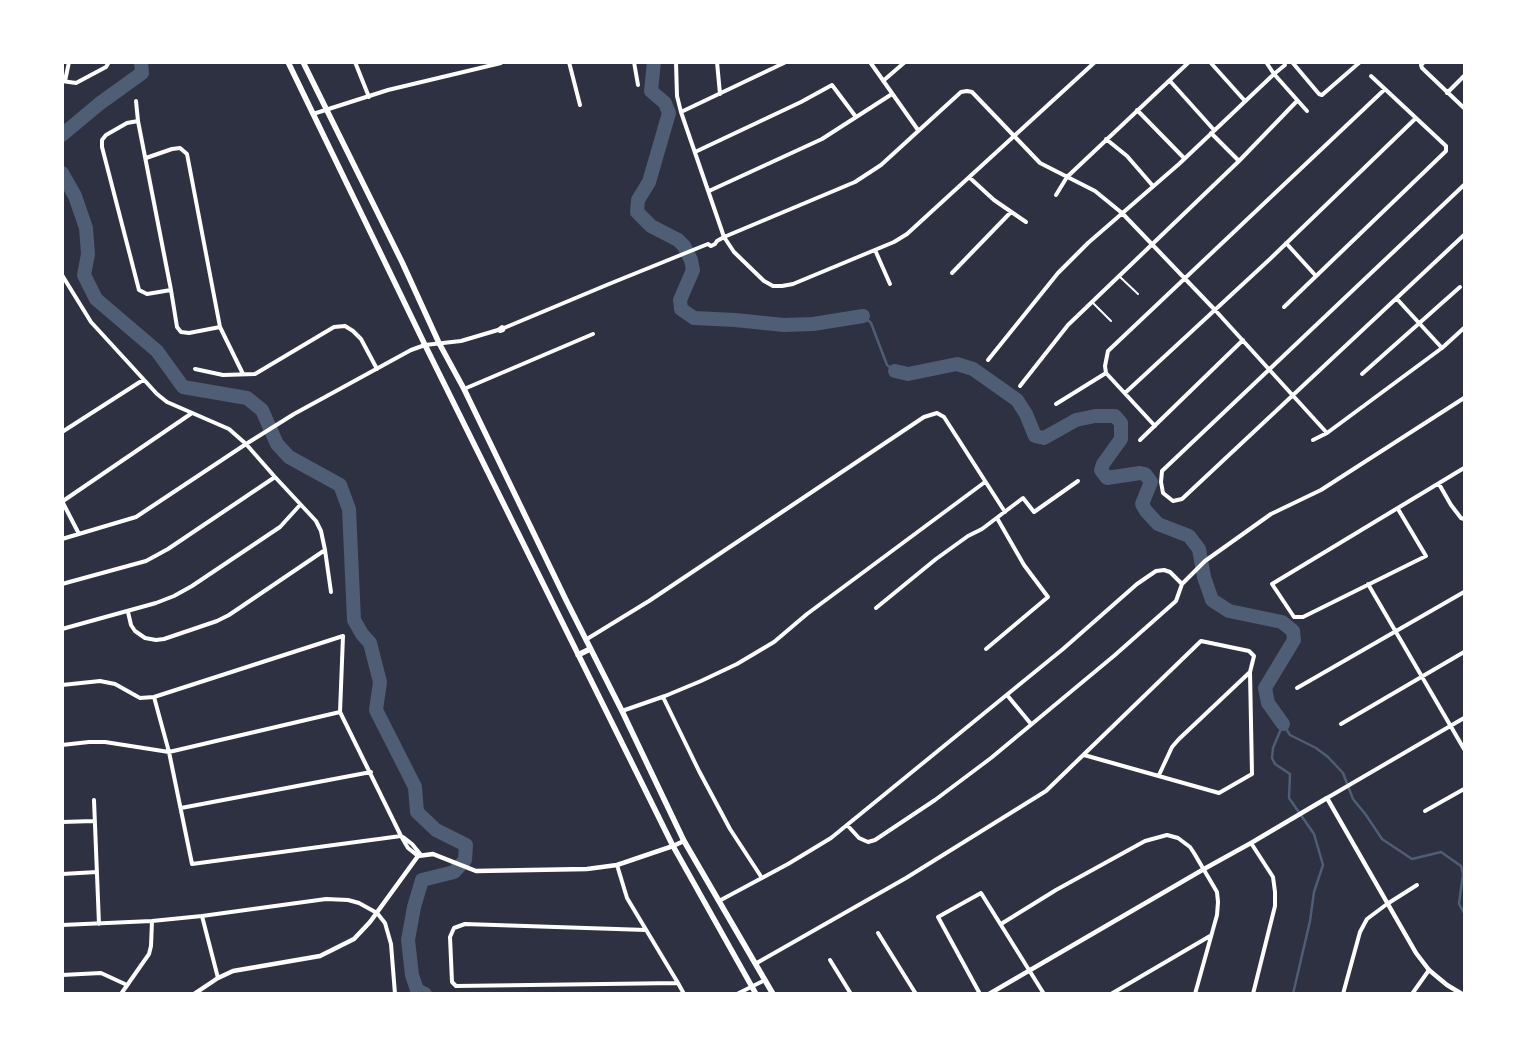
<!DOCTYPE html>
<html>
<head>
<meta charset="utf-8">
<style>
  body { margin:0 }
  #map { position:relative; width:1527px; height:1056px; overflow:hidden; background:#2d3142; font-family:Raleway,sans-serif }
  canvas { display:block }
  .frame { position:absolute; inset:0; border:64px solid #fff; pointer-events:none }
</style>
</head>
<body>
<div id="map">
<canvas width="1527" height="1056"></canvas>
<div class="frame"></div>
</div>
<script>
const c = document.querySelector('canvas').getContext('2d');
c.lineJoin = 'round';
function shape(rows) {
  const path = new Path2D();
  for (const r of rows) {
    path.moveTo(r[0], r[1]);
    for (let i = 2; i < r.length; i += 2) path.lineTo(r[i], r[i + 1]);
  }
  return path;
}
function strokePath(path, color, width, dash) {
  c.strokeStyle = color;
  c.lineWidth = width;
  c.lineCap = dash ? 'butt' : 'round';
  c.setLineDash(dash || []);
  c.stroke(path);
}
const stream = shape([
  [863,316,871,323,887,365,895,371],
  [1283,724,1290,735,1316,748,1328,757,1343,773,1353,799,1366,815,1382,839,1412,859,1441,852,1461,866,1463,874,1459,904,1464,913],
  [1283,724,1273,748,1272,758,1275,764,1290,774,1289,798,1314,834,1323,865,1314,892,1310,921,1293,994]
]);
const river = shape([
  [654,62,651,91,665,103,669,113,649,182,638,200,637,212,651,226,678,240,684,246,691,260,693,270,680,300,681,309,694,318,735,320,784,325,813,324,863,316],
  [62,135,99,104,142,73,141,62],
  [62,173,75,196,86,228,88,254,84,275,96,299,157,351,183,387,247,398,262,410,277,444,289,457,340,485,349,509,354,620,362,634,370,643,380,682,376,710,415,787,417,812,436,830,466,845,465,860,454,872,422,880,414,907,408,940,412,975,417,990,425,994],
  [895,371,908,374,957,364,973,369,1017,400,1026,414,1035,436,1044,438,1076,420,1095,416,1115,416,1121,423,1121,439,1103,464,1101,470,1107,478,1140,473,1145,474,1151,482,1142,504,1146,511,1158,524,1189,536,1199,549,1204,577,1212,600,1229,611,1282,622,1293,631,1294,640,1265,688,1268,703,1283,724]
]);
const service = shape([
  [1119,276,1138,294],
  [1092,302,1111,321]
]);
const minor = shape([
  [355,62,369,97],
  [569,62,580,105],
  [634,62,638,85],
  [676,62,677,96,681,112,724,237,734,252,764,281,773,286,782,286,793,284,894,242,907,234,1095,62],
  [717,62,720,94],
  [870,62,918,130],
  [1210,62,1245,101],
  [1266,62,1274,74,1307,111],
  [1292,62,1319,94,1322,95,1360,62],
  [1424,62,1421,65,1422,68,1464,108],
  [62,81,76,83,106,67,109,62],
  [65,81,69,62],
  [883,81,905,62],
  [1170,81,1214,130],
  [1447,93,1464,76],
  [136,101,138,121,171,290,177,327,181,332,189,333,220,327],
  [1137,110,1184,158],
  [681,112,786,62],
  [313,114,388,90,501,63],
  [138,121,127,123,106,135,102,140,102,147,139,290,147,294,171,290],
  [1211,133,1239,161],
  [1106,139,1127,156,1153,186],
  [695,152,801,102,832,85,856,117],
  [146,158,172,149,180,148,187,154,220,327,243,374],
  [970,178,994,200,1026,222],
  [1464,185,1162,471,1161,482,1163,493,1173,501,1182,499,1464,235],
  [709,191,822,139,892,94],
  [1056,195,1067,177,1189,62],
  [1286,243,1316,276],
  [875,250,890,284],
  [952,273,1011,212],
  [62,275,91,322,157,394,167,402,229,429,246,444,275,477,316,521,321,531,325,550,331,592],
  [1397,299,1442,348],
  [1284,307,1446,151,1446,146,1371,76],
  [498,330,500,331,503,330,504,328,609,284,698,248,708,244,711,246,715,244,717,241,724,237,855,182,881,165,961,92,967,91,972,92,1040,163,1095,191,1122,213,1215,310,1327,433],
  [988,360,1058,273,1088,243,1179,164,1274,74,1285,65],
  [195,369,223,375,255,374,334,327,345,326,353,331,361,339,377,369],
  [1106,373,1105,366,1108,351,1384,90],
  [1106,373,1155,426],
  [1362,374,1460,287],
  [1020,386,1068,325,1239,161,1297,101],
  [464,389,593,334],
  [1125,393,1270,259,1416,118],
  [1056,404,1106,373],
  [62,432,143,380],
  [1140,440,1243,340],
  [1313,440,1327,433,1442,348,1464,328],
  [1439,484,1451,505,1461,518,1464,519],
  [62,501,79,534],
  [63,501,192,413],
  [1398,509,1426,556,1303,617,1294,617,1272,584,1464,468],
  [62,539,136,517,246,444,294,414,411,350,425,345,461,341,498,330,502,327,504,328],
  [62,584,146,561,168,549,275,477],
  [1182,584,1205,561,1271,514,1321,490,1464,398],
  [1368,584,1464,749],
  [876,608,936,559,968,536,982,529,1023,498,1034,512,1078,481],
  [128,612,131,625,135,631,145,638,156,640,164,639,217,621,229,615,325,550],
  [62,629,156,603,174,596,192,586,280,527,300,505],
  [587,639,649,601,924,417,937,413,944,417,1005,512],
  [986,649,1048,597,1024,565,997,518],
  [62,685,100,681,115,684,140,698,154,697,343,636,340,712,401,836,408,848,418,856],
  [1297,688,1464,592],
  [1007,695,1031,724],
  [154,697,169,752,192,864,401,836],
  [663,697,699,771,730,829,762,878],
  [622,711,665,696,701,681,737,664,774,642,807,614,985,482],
  [1341,724,1464,652],
  [62,745,89,742,105,742,169,752,340,712],
  [1084,755,1219,793,1252,774,1250,672],
  [1327,798,1464,718],
  [94,800,99,924],
  [181,808,371,772],
  [1425,811,1464,789],
  [62,822,94,821],
  [403,837,412,844,421,855],
  [1251,843,1273,877,1275,892,1275,906,1253,994],
  [617,865,627,898,678,983],
  [62,874,97,872],
  [719,901,788,864,831,838,1063,649,1137,584,1156,571,1164,570,1170,572,1182,584,1176,601,1115,655,991,758,935,800,875,840,868,842,859,838,848,826],
  [202,916,218,978],
  [1001,924,1056,890,1145,841,1167,835,1178,838,1190,847,1194,853,1217,892,1218,902,1217,915,1195,994],
  [62,925,152,921,202,916,326,899,348,900,359,903,377,913,385,923,391,944,395,994],
  [646,930,465,924,454,928,450,937,452,982,456,986,678,983,684,994],
  [878,933,916,994],
  [830,960,851,994],
  [755,964,906,878,1046,791,1201,641,1249,651,1254,656,1250,672,1179,739,1172,747,1159,775],
  [62,975,101,973,127,985],
  [121,994,149,954,151,946,152,921],
  [737,994,765,980],
  [980,994,938,917,981,893,1044,994],
  [1111,994,1210,936],
  [1343,994,1360,932,1367,919,1387,904,1417,885],
  [1412,994,1429,970]
]);
const tertiary = shape([
  [194,994,218,978,233,971,320,956,354,939,370,922,418,856,433,854,476,871,587,869,617,865,673,846,684,841],
  [989,994,1204,869,1251,843,1327,798,1416,953,1429,970,1447,985,1462,994]
]);
const primary = shape([
  [288,62,425,345,673,846,756,994],
  [303,62,402,262,439,343,464,389,566,600,622,711,684,841,773,994],
  [578,655,590,649]
]);
strokePath(stream, '#4f5d75', 2.5);
strokePath(river, '#4f5d75', 14);
strokePath(service, '#fff', 2);
strokePath(minor, '#fff', 4);
strokePath(tertiary, '#fff', 4.5);
strokePath(primary, '#fff', 5.5);
</script>
</body>
</html>
